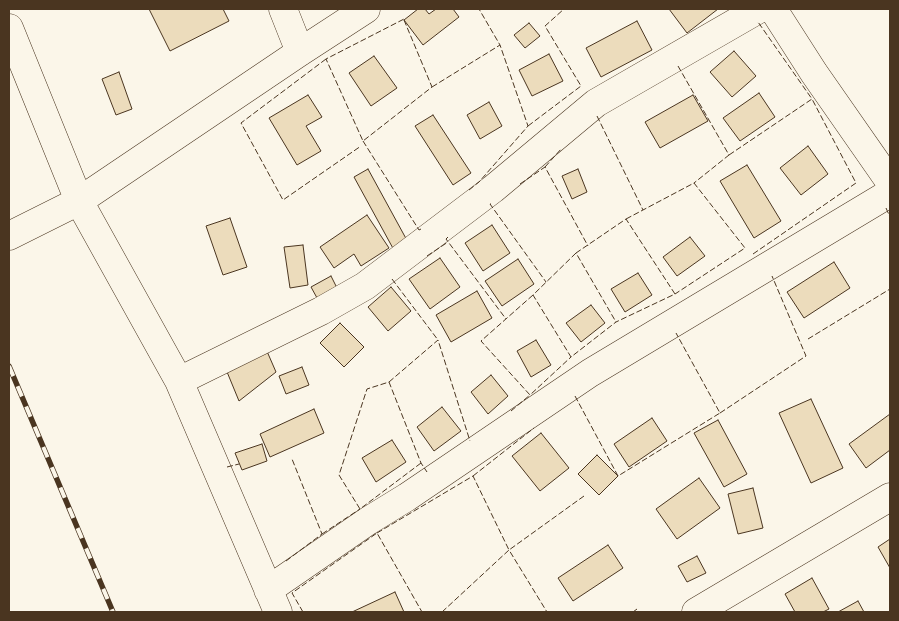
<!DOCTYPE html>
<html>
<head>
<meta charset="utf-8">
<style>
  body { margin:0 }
  #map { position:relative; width:899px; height:621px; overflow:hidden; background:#fbf6e9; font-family:"Space Grotesk",sans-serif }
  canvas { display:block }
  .frame { position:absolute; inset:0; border:10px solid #4a3520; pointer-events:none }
</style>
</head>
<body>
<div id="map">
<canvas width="899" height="621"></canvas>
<div class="frame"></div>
</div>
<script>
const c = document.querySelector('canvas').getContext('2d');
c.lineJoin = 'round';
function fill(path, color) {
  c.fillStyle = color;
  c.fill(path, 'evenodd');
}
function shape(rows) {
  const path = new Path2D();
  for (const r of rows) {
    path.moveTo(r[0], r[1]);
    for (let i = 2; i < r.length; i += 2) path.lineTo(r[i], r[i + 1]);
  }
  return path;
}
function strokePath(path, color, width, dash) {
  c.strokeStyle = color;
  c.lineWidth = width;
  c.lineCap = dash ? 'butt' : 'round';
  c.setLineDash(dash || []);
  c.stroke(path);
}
const building = shape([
  [149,9,223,9,229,21,170,51,149,9],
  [418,9,425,9,429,14,436,9,453,9,459,17,423,45,404,20,418,9],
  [669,9,718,9,687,33,669,9],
  [637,21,652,50,601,77,586,48,637,21],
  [529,23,540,36,525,48,514,35,529,23],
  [734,51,756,76,732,97,710,72,734,51],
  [549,54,563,81,532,96,519,70,549,54],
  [374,56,397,88,371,106,349,73,374,56],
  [119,72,132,109,116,115,102,79,119,72],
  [759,93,775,117,740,141,723,118,759,93],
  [308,95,322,117,306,126,321,151,297,165,269,118,308,95],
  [693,95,708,121,660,148,645,122,693,95],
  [489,102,502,126,480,139,467,115,489,102],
  [433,115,471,173,453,185,415,126,433,115],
  [808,146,828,174,801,195,780,168,808,146],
  [747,165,781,221,754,238,720,181,747,165],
  [368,169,409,244,395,252,354,177,368,169],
  [578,169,587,192,572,199,562,176,578,169],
  [367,215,389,248,361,266,354,254,334,268,320,247,367,215],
  [230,218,247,267,223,275,206,226,230,218],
  [492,225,510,253,483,271,465,243,492,225],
  [690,237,705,256,677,276,663,257,690,237],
  [303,245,308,285,290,288,284,247,303,245],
  [440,258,460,287,430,309,409,279,440,258],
  [518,259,534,284,502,306,485,281,518,259],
  [834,262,850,288,804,318,787,292,834,262],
  [638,273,652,295,625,312,611,289,638,273],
  [331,276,341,296,322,307,311,287,331,276],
  [391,287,411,311,388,331,368,307,391,287],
  [477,291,492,318,451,342,436,315,477,291],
  [591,305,605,323,581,342,566,323,591,305],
  [340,323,364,347,344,367,320,343,340,323],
  [536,340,551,365,531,377,517,351,536,340],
  [266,349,276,372,239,401,225,367,266,349],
  [302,367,309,385,286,394,279,376,302,367],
  [491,375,508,396,488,414,471,392,491,375],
  [811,399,843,468,811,483,779,413,811,399],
  [442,407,461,431,434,451,417,427,442,407],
  [314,409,324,433,270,457,260,434,314,409],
  [890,414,890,450,866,468,849,444,890,414],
  [652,418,667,441,629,467,614,444,652,418],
  [718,420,747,474,724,487,694,433,718,420],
  [541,433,569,468,540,491,512,456,541,433],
  [392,440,406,462,376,482,362,458,392,440],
  [262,444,267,461,242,470,235,453,262,444],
  [597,455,618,476,599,495,578,474,597,455],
  [699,478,720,508,677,539,656,509,699,478],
  [753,488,763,528,738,534,728,494,753,488],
  [890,539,890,568,878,547,890,539],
  [608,545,623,568,573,601,558,578,608,545],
  [697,556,706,573,687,582,678,566,697,556],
  [812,578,829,609,823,612,795,612,785,594,812,578],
  [395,592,404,612,352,612,395,592],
  [858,601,864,612,838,612,858,601]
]);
const minor = shape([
  [283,9,300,52],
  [773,9,814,73,890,182],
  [9,28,79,201,179,381,278,612],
  [9,236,79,201,300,52,366,9],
  [179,381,321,311,365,286,493,189,596,103,759,9],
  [268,590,368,521,407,497,590,373,890,193],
  [696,612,890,497]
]);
const rail = shape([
  [9,366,113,612]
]);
const fence = shape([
  [404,20,432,87,363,141,326,59,406,18],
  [326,59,241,123,283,200,361,146],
  [678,66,729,155,694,183],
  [432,87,500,45,479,9],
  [597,116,643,210],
  [528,126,581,86,545,26,564,9],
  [363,141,419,230,421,229],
  [729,155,812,99,758,22,757,23],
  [545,167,562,148],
  [520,184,545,167,588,246],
  [469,190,479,182,528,126,500,45],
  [491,204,490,204,546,282],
  [886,208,890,217],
  [626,219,694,183,745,248,675,294],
  [448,237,446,239,506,319],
  [576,253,533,295,571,357,616,322,675,294,626,219,576,253,616,322],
  [753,254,856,183,812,99],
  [427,256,448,242],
  [392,279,438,340],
  [533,295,481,341,530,395,571,357],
  [808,339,890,289],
  [389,382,438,340,470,441],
  [575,396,618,476,720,413,676,333],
  [511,411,530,395],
  [720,413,806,356,772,276],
  [421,463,360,509,339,475,367,389,389,382,421,463,427,472],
  [227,467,239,464],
  [473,476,534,428],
  [377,533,473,476,509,550,584,496],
  [322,534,360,509],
  [286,561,322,534,292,459],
  [303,612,292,593,377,533,422,612],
  [442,612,509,550,547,612],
  [633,612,637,609]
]);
fill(building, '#ecdcbc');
strokePath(building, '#4a3520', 1);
strokePath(minor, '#4a3520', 29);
strokePath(minor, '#fbf6e9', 28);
strokePath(rail, '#4a3520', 5.5);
strokePath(rail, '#fbf6e9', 4, [11]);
strokePath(fence, '#4a3520', 1, [6, 2.5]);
</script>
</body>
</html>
